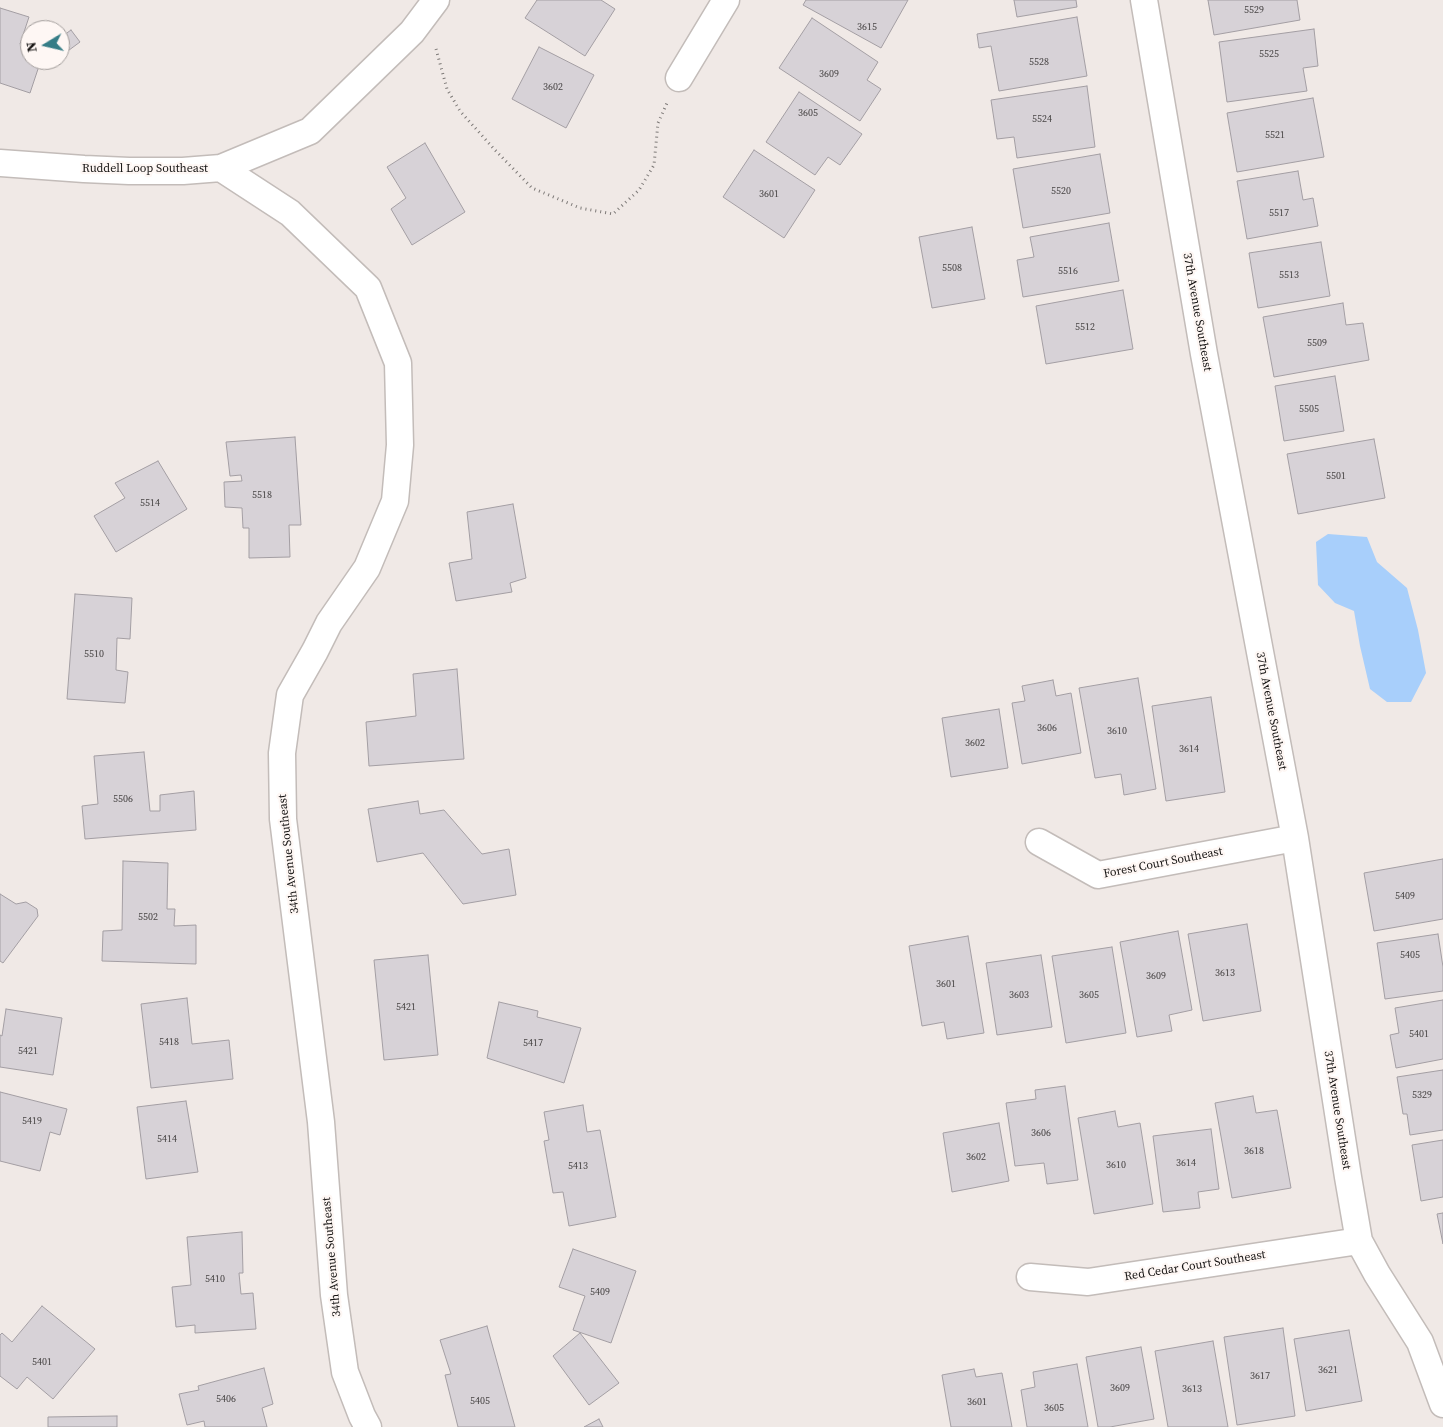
<!DOCTYPE html>
<html>
<head>
<meta charset="utf-8">
<style>
  body { margin:0 }
  #map { position:relative; width:1443px; height:1427px; overflow:hidden; background:#f0e9e6; font-family:"Source Serif 4",serif }
  canvas { display:block }
  .north { position:absolute; left:20px; top:20px; width:50px; height:50px; box-sizing:border-box; background:#fef7f4; border:1px solid #a19c9a; border-radius:50%; rotate:261deg; font-size:14px; font-weight:700; line-height:20px; text-align:center; color:#151312 }
  .north::after { content:''; display:block; margin:auto; width:18px; height:22px; background:#357d86; clip-path:polygon(50% 0,100% 100%,50% 72%,0 100%) }
</style>
</head>
<body>
<div id="map">
<canvas width="1443" height="1427"></canvas>
<div class="north">N</div>
</div>
<script>
const c = document.querySelector('canvas').getContext('2d');
c.lineJoin = 'round';
function fill(path, color) {
  c.fillStyle = color;
  c.fill(path, 'evenodd');
}
function shape(rows) {
  const path = new Path2D();
  for (const r of rows) {
    path.moveTo(r[0], r[1]);
    for (let i = 2; i < r.length; i += 2) path.lineTo(r[i], r[i + 1]);
  }
  return path;
}
function strokePath(path, color, width, dash) {
  c.strokeStyle = color;
  c.lineWidth = width;
  c.lineCap = dash ? 'butt' : 'round';
  c.setLineDash(dash || []);
  c.stroke(path);
}
function label(font, color, halo, rows, align = 'center') {
  c.font = font + ' "Source Serif 4",serif';
  c.lineWidth = 4.5;
  c.setLineDash([]);
  c.textBaseline = 'middle';
  c.strokeStyle = halo;
  c.fillStyle = color;
  for (const [text, x, y, turn = 0] of rows) {
    c.save();
    c.translate(x, y);
    c.rotate((+turn || 0) * Math.PI / 180);
    c.textAlign = isNaN(turn) ? turn : align;
    if (halo) c.strokeText(text, 0, 0);
    c.fillText(text, 0, 0);
    c.restore();
  }
}
const water = shape([
  [1328,534,1367,537,1377,562,1407,588,1418,630,1426,673,1411,702,1387,702,1370,689,1360,646,1354,611,1335,603,1318,585,1316,542]
]);
const building = shape([
  [537,0,601,0,615,9,585,56,525,18,537,0],
  [806,0,908,0,881,48,803,5,806,0],
  [1014,0,1076,0,1077,7,1017,17,1014,0],
  [1208,0,1297,0,1300,20,1214,35,1208,0],
  [0,8,29,17,20,44,30,48,30,60,41,60,30,93,0,83,0,8],
  [1077,17,1087,76,999,91,991,46,979,48,977,34,1077,17],
  [812,18,878,62,867,80,881,89,860,121,779,68,812,18],
  [1314,29,1318,66,1303,68,1307,91,1227,102,1219,42,1314,29],
  [71,30,80,42,61,56,60,38,71,30],
  [539,47,594,75,566,128,512,99,539,47],
  [1087,86,1095,147,1017,158,1014,137,997,139,991,100,1087,86],
  [799,92,862,134,840,165,828,157,815,175,766,142,799,92],
  [1313,98,1324,157,1237,172,1227,113,1313,98],
  [425,143,465,212,412,245,391,209,406,198,387,167,425,143],
  [754,150,815,190,784,238,723,197,754,150],
  [1100,154,1110,213,1023,228,1013,169,1100,154],
  [1298,171,1303,200,1313,198,1318,226,1247,239,1237,181,1298,171],
  [1109,223,1119,281,1023,297,1017,260,1034,257,1030,237,1109,223],
  [972,227,985,299,932,308,919,237,972,227],
  [1321,242,1330,296,1258,308,1249,253,1321,242],
  [1123,290,1133,349,1046,364,1036,306,1123,290],
  [1343,303,1346,325,1363,323,1369,360,1274,377,1263,317,1343,303],
  [1335,376,1344,431,1284,441,1275,386,1335,376],
  [295,437,301,525,289,525,290,557,249,558,249,528,243,528,242,508,225,507,224,482,242,481,241,475,230,476,226,442,295,437],
  [1374,439,1385,498,1298,514,1287,454,1374,439],
  [158,461,187,509,116,552,94,516,125,498,115,483,158,461],
  [513,504,526,578,510,583,512,592,456,601,449,563,472,559,467,512,513,504],
  [75,594,132,598,130,639,117,638,116,670,128,672,125,703,67,699,75,594],
  [457,669,464,759,369,766,366,722,416,716,413,674,457,669],
  [1138,678,1156,789,1124,795,1121,774,1095,778,1079,688,1138,678],
  [1053,680,1056,696,1071,693,1081,753,1022,764,1012,703,1025,701,1022,686,1053,680],
  [1211,697,1225,792,1166,801,1152,706,1211,697],
  [999,709,1008,768,951,777,942,718,999,709],
  [144,752,150,811,160,811,160,795,194,791,196,830,85,839,82,806,98,804,94,756,144,752],
  [418,801,420,814,444,810,482,854,509,849,516,895,463,904,423,853,377,862,368,809,418,801],
  [1443,859,1443,919,1374,931,1364,873,1443,859],
  [123,861,168,863,167,909,175,909,174,926,196,925,196,964,102,961,103,931,122,930,123,861],
  [0,894,16,904,26,902,37,909,38,916,3,963,0,961,0,894],
  [1247,924,1261,1011,1203,1021,1188,934,1247,924],
  [1178,931,1192,1010,1169,1015,1172,1031,1137,1037,1120,942,1178,931],
  [1438,934,1443,967,1443,991,1385,999,1377,943,1438,934],
  [968,936,984,1033,947,1039,944,1022,922,1026,909,946,968,936],
  [1112,947,1126,1033,1066,1043,1052,956,1112,947],
  [428,955,438,1055,384,1060,374,960,428,955],
  [1041,955,1052,1027,997,1035,986,963,1041,955],
  [187,998,192,1044,229,1040,233,1079,151,1088,141,1004,187,998],
  [1443,1000,1443,1059,1396,1068,1390,1035,1399,1033,1395,1008,1443,1000],
  [499,1002,538,1011,537,1017,581,1028,564,1083,487,1058,499,1002],
  [6,1009,62,1018,53,1075,0,1067,0,1035,2,1036,6,1009],
  [1443,1070,1443,1130,1410,1135,1407,1114,1403,1114,1397,1077,1443,1070],
  [1065,1086,1078,1180,1047,1184,1044,1163,1015,1166,1006,1103,1036,1099,1035,1090,1065,1086],
  [0,1092,67,1109,60,1135,50,1132,40,1171,0,1161,0,1092],
  [1253,1096,1256,1113,1277,1110,1291,1188,1232,1198,1215,1103,1253,1096],
  [186,1101,198,1172,146,1179,137,1107,186,1101],
  [583,1105,587,1132,600,1130,616,1217,569,1226,563,1192,553,1193,544,1141,549,1140,544,1112,583,1105],
  [1115,1111,1118,1127,1140,1123,1153,1204,1094,1214,1078,1118,1115,1111],
  [999,1123,1009,1181,952,1192,943,1133,999,1123],
  [1211,1129,1219,1189,1198,1192,1200,1208,1163,1212,1153,1136,1211,1129],
  [1443,1140,1443,1197,1421,1201,1412,1145,1443,1140],
  [1443,1213,1443,1244,1437,1214,1443,1213],
  [242,1232,243,1273,239,1273,241,1294,253,1293,256,1329,195,1333,195,1325,176,1327,172,1287,191,1285,187,1237,242,1232],
  [573,1249,636,1271,611,1343,573,1330,585,1296,559,1287,573,1249],
  [42,1306,95,1349,53,1399,27,1377,17,1389,0,1376,0,1335,2,1333,12,1342,42,1306],
  [487,1326,515,1427,458,1427,445,1375,451,1374,440,1340,487,1326],
  [1283,1328,1295,1416,1237,1425,1224,1337,1283,1328],
  [1349,1330,1362,1401,1306,1411,1294,1339,1349,1330],
  [580,1333,619,1383,589,1405,553,1356,580,1333],
  [1213,1341,1228,1427,1168,1427,1155,1351,1213,1341],
  [1141,1347,1154,1419,1110,1427,1098,1427,1086,1357,1141,1347],
  [1077,1364,1088,1427,1027,1427,1021,1390,1035,1387,1033,1372,1077,1364],
  [264,1368,273,1404,262,1408,267,1427,205,1427,204,1421,187,1425,179,1394,199,1390,198,1386,264,1368],
  [974,1369,976,1377,1002,1373,1012,1427,951,1427,942,1375,974,1369],
  [117,1416,117,1427,48,1427,48,1417,117,1416],
  [599,1419,603,1427,584,1427,599,1419]
]);
const path = shape([
  [436,49,447,89,460,111,494,149,532,188,580,208,613,214,639,190,654,165,658,123,667,103]
]);
const minor = shape([
  [1144,0,1204,354,1295,838,1348,1177,1359,1241,1377,1274,1420,1342,1443,1404],
  [679,78,726,0],
  [0,163,84,169,129,171,183,171,221,168,310,131,412,32,436,0],
  [221,168,290,213,368,288,398,363,400,445,395,501,367,568,329,623,315,651,290,695,282,753,283,819,321,1122,334,1295,345,1372,362,1416,368,1427],
  [1039,842,1098,875,1295,838],
  [1030,1277,1088,1282,1359,1241]
]);
const numberNames = [
  ["5529",1254,10],
  ["3615",867,27],
  ["5525",1269,54],
  ["5528",1039,62],
  ["3609",829,74],
  ["3602",553,87],
  ["3605",808,113],
  ["5524",1042,119],
  ["5521",1275,135],
  ["5520",1061,191],
  ["3601",769,194],
  ["5517",1279,213],
  ["5508",952,268],
  ["5516",1068,271],
  ["5513",1289,275],
  ["5512",1085,327],
  ["5509",1317,343],
  ["5505",1309,409],
  ["5501",1336,476],
  ["5518",262,495],
  ["5514",150,503],
  ["5510",94,654],
  ["3606",1047,728],
  ["3610",1117,731],
  ["3602",975,743],
  ["3614",1189,749],
  ["5506",123,799],
  ["5409",1405,896],
  ["5502",148,917],
  ["5405",1410,955],
  ["3613",1225,973],
  ["3609",1156,976],
  ["3601",946,984],
  ["3603",1019,995],
  ["3605",1089,995],
  ["5421",406,1007],
  ["5401",1419,1034],
  ["5418",169,1042],
  ["5417",533,1043],
  ["5421",28,1051],
  ["5329",1422,1095],
  ["5419",32,1121],
  ["3606",1041,1133],
  ["5414",167,1139],
  ["3618",1254,1151],
  ["3602",976,1157],
  ["3614",1186,1163],
  ["3610",1116,1165],
  ["5413",578,1166],
  ["5410",215,1279],
  ["5409",600,1292],
  ["5401",42,1362],
  ["3621",1328,1370],
  ["3617",1260,1376],
  ["3609",1120,1388],
  ["3613",1192,1389],
  ["5406",226,1399],
  ["5405",480,1401],
  ["3601",977,1402],
  ["3605",1054,1408]
];
const streetNames = [
  ["Ruddell Loop Southeast",145,169],
  ["37th Avenue Southeast",1197,312,80],
  ["37th Avenue Southeast",1271,711,79],
  ["34th Avenue Southeast",289,854,-96],
  ["Forest Court Southeast",1163,863,-11],
  ["37th Avenue Southeast",1337,1110,81],
  ["34th Avenue Southeast",332,1257,-95],
  ["Red Cedar Court Southeast",1195,1266,-9]
];
fill(water, '#a8cffb');
fill(building, '#d7d2d7');
strokePath(building, '#a39ea3', 1);
strokePath(minor, '#c3bcb9', 29);
strokePath(path, '#7d7977', 3, [1, 4]);
strokePath(minor, '#fff', 26);
label('10px', '#464343', null, numberNames);
label('12px', '#151312', '#fef7f4', streetNames);
</script>
</body>
</html>
